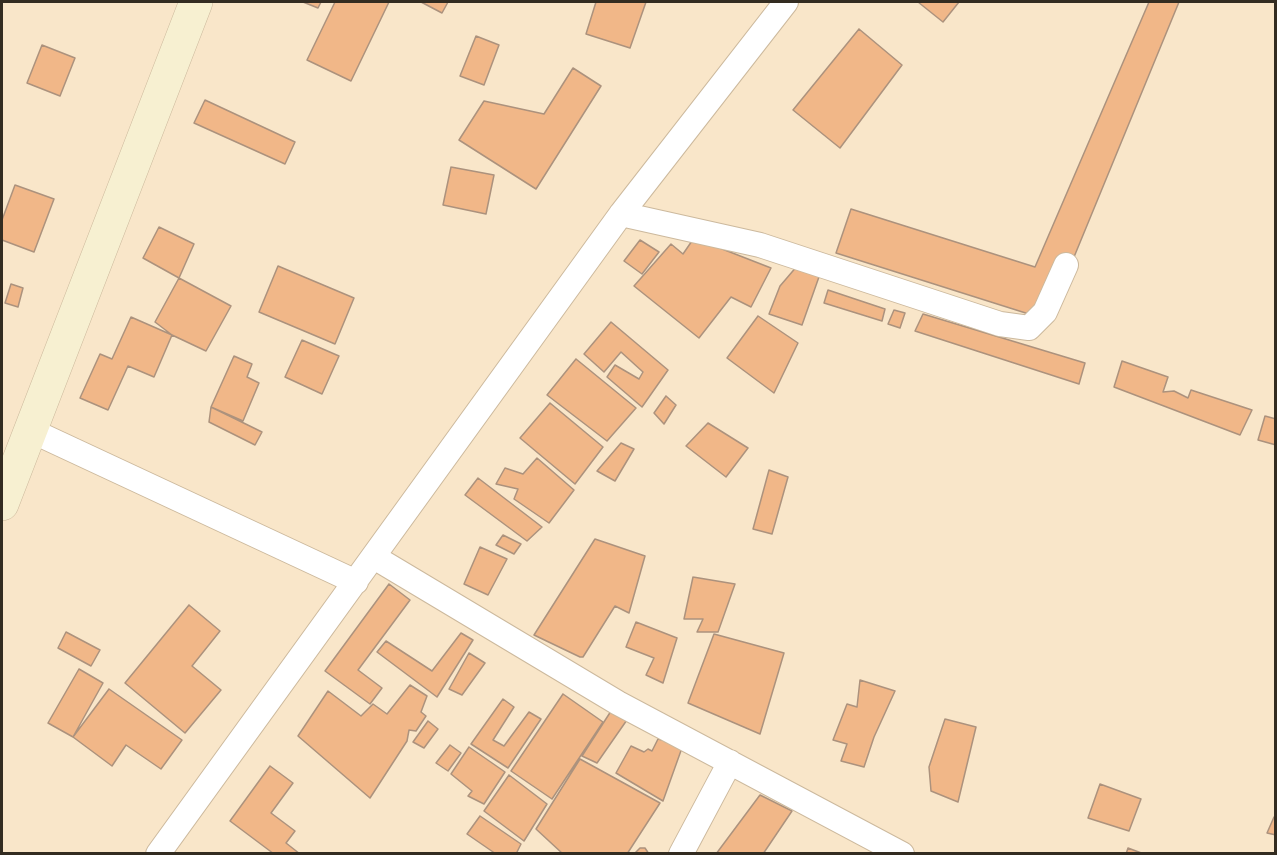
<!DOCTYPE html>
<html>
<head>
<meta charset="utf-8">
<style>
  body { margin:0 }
  #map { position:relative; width:1277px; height:855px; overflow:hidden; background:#f9e6c9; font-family:"Public Sans",sans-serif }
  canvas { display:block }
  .frame { position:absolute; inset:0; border:3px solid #332c21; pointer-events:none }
</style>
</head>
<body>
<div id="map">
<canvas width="1277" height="855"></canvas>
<div class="frame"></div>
</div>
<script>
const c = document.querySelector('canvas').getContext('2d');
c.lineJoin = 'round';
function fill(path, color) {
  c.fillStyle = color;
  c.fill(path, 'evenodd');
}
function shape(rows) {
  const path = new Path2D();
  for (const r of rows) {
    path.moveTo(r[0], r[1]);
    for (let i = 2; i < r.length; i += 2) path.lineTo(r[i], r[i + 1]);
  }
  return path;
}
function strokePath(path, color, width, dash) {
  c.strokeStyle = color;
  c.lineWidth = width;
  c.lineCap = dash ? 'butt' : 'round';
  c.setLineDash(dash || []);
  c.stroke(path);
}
const building = shape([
  [303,2,321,2,318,8,303,2],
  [335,2,389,2,351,81,307,60,335,2],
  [421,2,448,2,442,13,421,2],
  [596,2,646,2,630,48,586,34,596,2],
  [918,2,959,2,943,22,918,2],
  [1149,2,1179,2,1074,257,1032,315,836,253,851,209,1035,267,1149,2],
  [859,29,902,65,840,148,793,110,859,29],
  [476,36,499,45,484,85,460,76,476,36],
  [42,45,75,58,60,96,27,83,42,45],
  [573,68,601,86,536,189,459,140,484,101,544,114,573,68],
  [205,100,295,142,285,164,194,123,205,100],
  [451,167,494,175,486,214,443,205,451,167],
  [15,185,54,199,34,252,2,240,2,220,15,185],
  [159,227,194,244,179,278,143,258,159,227],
  [694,238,771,268,751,307,731,297,699,338,634,286,671,244,683,254,694,238],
  [640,240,659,252,642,274,624,261,640,240],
  [798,265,820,274,802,325,769,314,780,286,798,265],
  [278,266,354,298,335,344,259,312,278,266],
  [179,278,231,306,206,351,172,335,155,322,179,278],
  [11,284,23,288,18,307,5,303,11,284],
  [828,290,885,309,882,321,824,303,828,290],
  [894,310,905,313,900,328,888,324,894,310],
  [923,314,1085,363,1079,384,915,331,923,314],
  [758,316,798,343,774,393,727,358,758,316],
  [131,317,172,335,154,377,128,366,108,410,80,398,100,354,112,359,131,317],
  [611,322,668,370,642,407,607,377,615,365,639,379,643,372,621,352,604,372,584,354,611,322],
  [302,340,339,356,322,394,285,377,302,340],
  [234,356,252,364,247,377,259,383,243,421,211,407,234,356],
  [576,359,636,408,607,441,547,395,576,359],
  [1122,361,1168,377,1163,392,1174,391,1188,398,1191,390,1252,410,1240,435,1114,387,1122,361],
  [666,396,676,405,664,424,654,413,666,396],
  [550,403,603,447,575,484,520,438,550,403],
  [211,407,262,432,255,445,209,422,211,407],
  [1265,416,1276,419,1276,445,1258,440,1265,416],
  [708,423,748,448,726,477,686,446,708,423],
  [621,443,634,449,615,481,597,471,621,443],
  [537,458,574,490,549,523,514,499,518,489,496,484,505,468,523,474,537,458],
  [769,470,788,477,772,534,753,529,769,470],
  [478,478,542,527,527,541,465,495,478,478],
  [503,535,521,544,514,554,496,545,503,535],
  [595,539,645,556,629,613,615,606,583,657,580,657,534,635,595,539],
  [480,547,507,559,488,595,464,584,480,547],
  [693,577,735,584,718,632,697,632,703,619,684,619,693,577],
  [389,584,410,600,358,670,382,688,370,704,325,671,389,584],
  [189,605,220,631,192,666,221,690,185,733,125,683,189,605],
  [636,622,677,638,663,683,646,675,654,658,626,647,636,622],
  [66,632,100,650,91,666,58,648,66,632],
  [461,633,473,640,437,697,377,652,386,641,432,671,461,633],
  [714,634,784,653,760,734,688,703,714,634],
  [469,653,485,663,462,695,449,689,469,653],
  [79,669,103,683,73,737,48,723,79,669],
  [860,680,895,691,874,737,864,767,841,761,847,744,833,740,847,704,857,707,860,680],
  [410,685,427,696,421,712,426,716,416,731,409,730,407,741,370,798,298,736,328,691,361,716,373,704,387,714,410,685],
  [109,689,182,740,161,769,126,745,112,766,73,737,109,689],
  [563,694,603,722,552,799,511,771,563,694],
  [503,699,514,707,493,740,504,746,529,712,541,719,508,768,471,744,503,699],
  [613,708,629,717,597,763,582,756,613,708],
  [945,719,976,727,958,802,931,791,929,767,945,719],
  [428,721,438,729,424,748,413,742,428,721],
  [658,739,683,745,663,801,616,773,631,746,644,752,648,749,652,751,658,739],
  [450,745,461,753,448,771,436,763,450,745],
  [469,747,505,772,484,804,468,796,472,791,451,774,469,747],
  [580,759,660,803,627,854,563,854,536,829,580,759],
  [270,766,293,783,271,813,295,831,286,843,300,854,274,854,230,821,270,766],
  [509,775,547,804,524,841,484,811,509,775],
  [1100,784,1141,799,1129,831,1088,818,1100,784],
  [760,795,792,811,763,854,716,854,760,795],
  [480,816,521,844,516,854,496,854,467,834,480,816],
  [1274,817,1276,817,1276,835,1267,833,1274,817],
  [640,848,645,848,649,854,634,854,640,848],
  [1128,848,1144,854,1126,854,1128,848]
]);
const street = shape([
  [621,214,760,245,1000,324,1029,328,1045,312,1066,265],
  [30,430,356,582],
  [374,557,618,703,902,854],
  [158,854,621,214,786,2],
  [681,854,730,762]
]);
const secondary = shape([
  [2,504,196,2]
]);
fill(building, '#f1b788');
strokePath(building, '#ac927d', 1.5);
strokePath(street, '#ccb99d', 26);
strokePath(secondary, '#ccb99d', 34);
strokePath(street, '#fff', 24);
strokePath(secondary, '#f7f0d1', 33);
</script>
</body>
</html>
